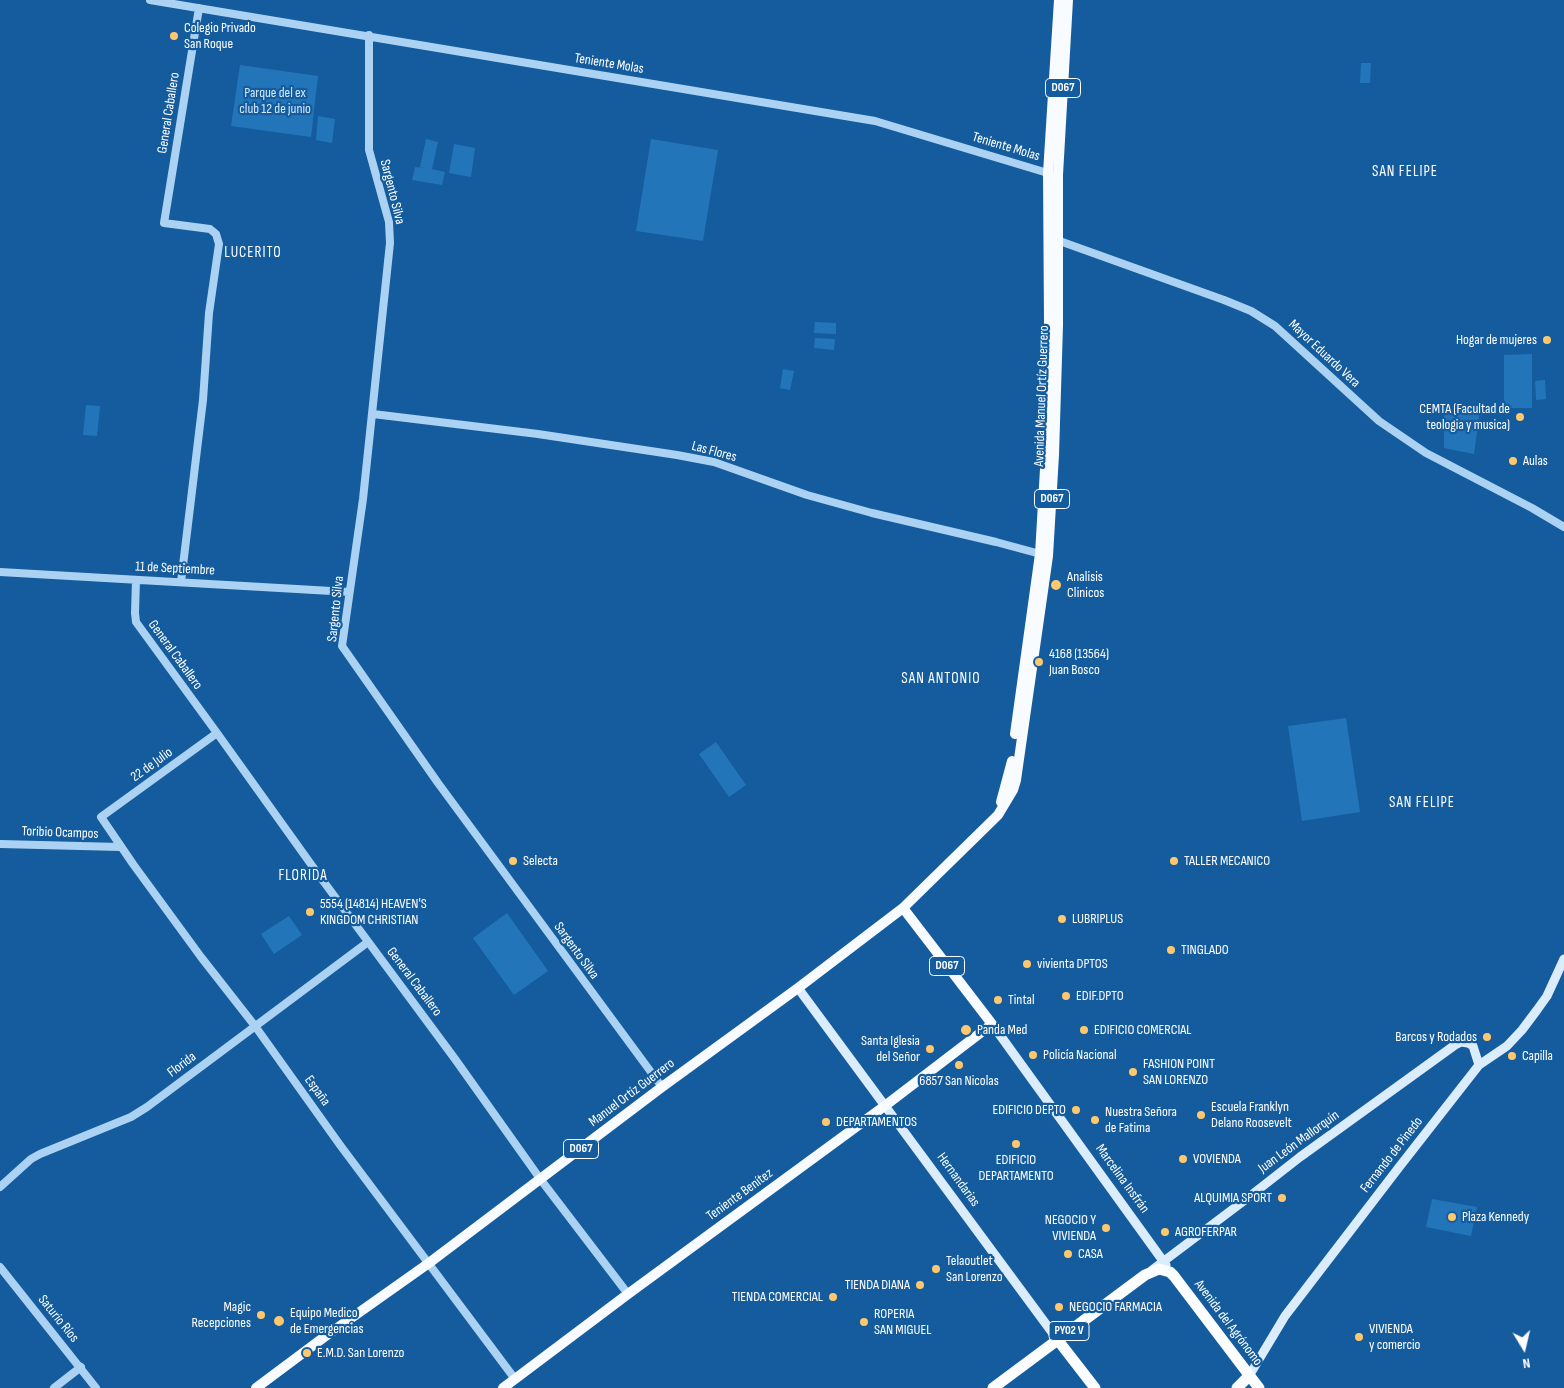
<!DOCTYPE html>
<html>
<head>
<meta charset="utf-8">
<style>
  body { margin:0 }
  #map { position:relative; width:1564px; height:1388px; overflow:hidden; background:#145c9d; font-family:"Sofia Sans Condensed",sans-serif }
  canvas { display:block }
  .north { position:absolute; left:1499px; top:1323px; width:50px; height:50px; -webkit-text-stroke:4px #145c9d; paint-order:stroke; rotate:171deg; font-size:14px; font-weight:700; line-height:20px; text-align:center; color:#fff }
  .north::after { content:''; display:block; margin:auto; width:18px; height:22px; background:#fff; clip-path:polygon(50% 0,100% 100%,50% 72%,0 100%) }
</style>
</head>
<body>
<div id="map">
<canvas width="1564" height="1388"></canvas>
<div class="north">N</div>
</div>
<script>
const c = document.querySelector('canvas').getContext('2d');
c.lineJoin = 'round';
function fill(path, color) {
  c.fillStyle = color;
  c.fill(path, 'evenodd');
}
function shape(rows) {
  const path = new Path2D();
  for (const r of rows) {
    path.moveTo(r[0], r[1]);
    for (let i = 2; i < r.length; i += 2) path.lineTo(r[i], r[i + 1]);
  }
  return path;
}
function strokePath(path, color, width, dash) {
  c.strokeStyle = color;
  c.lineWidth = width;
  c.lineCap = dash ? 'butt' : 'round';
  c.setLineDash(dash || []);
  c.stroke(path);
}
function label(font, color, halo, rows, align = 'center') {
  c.font = font + ' "Sofia Sans Condensed",sans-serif';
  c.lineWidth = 4.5;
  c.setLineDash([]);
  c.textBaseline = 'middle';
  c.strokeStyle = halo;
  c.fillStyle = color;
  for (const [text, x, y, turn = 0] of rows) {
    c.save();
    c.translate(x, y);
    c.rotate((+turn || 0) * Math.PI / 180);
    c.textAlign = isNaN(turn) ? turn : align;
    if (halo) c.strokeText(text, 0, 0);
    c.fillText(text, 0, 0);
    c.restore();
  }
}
const green = shape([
  [1361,63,1371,63,1370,83,1360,83],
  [240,65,318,76,311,137,231,126],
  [318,116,335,119,332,143,316,140],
  [426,139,438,142,432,169,445,172,442,185,412,180,415,167,426,168,420,167],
  [651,139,718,150,703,241,636,231],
  [454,144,475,148,471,177,449,173],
  [815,322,836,323,836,334,814,333],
  [815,338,835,339,834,350,814,348],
  [1532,354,1532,408,1504,408,1504,355],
  [783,369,794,371,790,390,780,388],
  [1545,380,1546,399,1536,400,1535,381],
  [86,405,100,406,97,436,83,435],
  [1480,410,1474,454,1444,448,1444,412,1477,412],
  [1346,718,1360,812,1302,821,1288,726],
  [716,742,746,785,729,797,699,754],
  [507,913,548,971,514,995,473,938],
  [289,916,302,935,274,954,261,934],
  [1432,1199,1477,1207,1471,1236,1426,1227]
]);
const tertiary = shape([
  [150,0,875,121,1051,174],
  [369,35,369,150,389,222,390,243,363,499,342,646,438,783,662,1087],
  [1054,239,1224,300,1251,311,1275,326,1379,421,1426,453,1532,508,1564,527],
  [373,414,538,434,677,455,714,462,807,495,872,513,996,542,1044,555],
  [0,572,349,592],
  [136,580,135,613,136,622,217,733,318,874,455,1059,541,1180,628,1294],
  [181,582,203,400,209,313,219,244,216,234,210,229,164,223,199,8],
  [217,733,101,817,133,864,201,957,255,1026,340,1145,515,1379],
  [0,844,120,847],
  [0,1187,31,1159,40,1154,131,1117,147,1107,368,942],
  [0,1267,96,1388],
  [54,1388,81,1367]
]);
const secondary = shape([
  [798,988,1057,1339],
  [992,1024,1166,1265],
  [1152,1270,1245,1200,1300,1157,1455,1045,1461,1042,1468,1043,1473,1046,1479,1065],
  [1249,1376,1285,1316,1400,1166,1479,1065,1507,1046,1522,1030,1537,1010,1547,996,1564,959]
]);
const primary = shape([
  [1015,734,1040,554,1046,452,1049,322,1048,173,1059,0],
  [1001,802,1012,761],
  [256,1388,323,1338,429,1263,662,1087,798,988,903,908,998,815,1013,790,1016,780,1048,556,1054,455,1058,325,1058,175,1068,0],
  [503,1388,628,1294,886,1105,992,1024,903,908]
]);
const trunk = shape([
  [1057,1339,1095,1388],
  [993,1388,1145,1275,1159,1269,1170,1272,1174,1276,1259,1388],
  [1237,1388,1249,1376]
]);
const markers = [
  [174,36,5,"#ffc86e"],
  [1547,340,5,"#ffc86e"],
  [1520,417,5,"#ffc86e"],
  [1513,461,5,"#ffc86e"],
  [1056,585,6,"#ffc86e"],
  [1039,662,5,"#ffc86e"],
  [513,861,5,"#ffc86e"],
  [1174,861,5,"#ffc86e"],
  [310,912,5,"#ffc86e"],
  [1062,919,5,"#ffc86e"],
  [1171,950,5,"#ffc86e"],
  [1027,964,5,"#ffc86e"],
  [1066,996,5,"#ffc86e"],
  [998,1000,5,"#ffc86e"],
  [966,1030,6,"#ffc86e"],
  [1084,1030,5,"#ffc86e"],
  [1487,1037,5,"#ffc86e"],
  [930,1049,5,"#ffc86e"],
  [1033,1055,5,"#ffc86e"],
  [1512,1056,5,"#ffc86e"],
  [959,1065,5,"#ffc86e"],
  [1133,1072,5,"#ffc86e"],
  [1076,1110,5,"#ffc86e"],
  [1201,1115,5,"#ffc86e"],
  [1095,1120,5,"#ffc86e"],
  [826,1122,5,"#ffc86e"],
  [1016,1144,5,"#ffc86e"],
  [1183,1159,5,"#ffc86e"],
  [1282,1198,5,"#ffc86e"],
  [1452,1217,5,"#ffc86e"],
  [1106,1228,5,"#ffc86e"],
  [1165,1232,5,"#ffc86e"],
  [1068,1254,5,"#ffc86e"],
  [936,1269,5,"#ffc86e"],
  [920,1285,5,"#ffc86e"],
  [833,1297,5,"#ffc86e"],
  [1059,1307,5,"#ffc86e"],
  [261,1315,5,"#ffc86e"],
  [279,1321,6,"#ffc86e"],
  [864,1322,5,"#ffc86e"],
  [1359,1337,5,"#ffc86e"],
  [307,1353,5,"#ffc86e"]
];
const shields = [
  [1063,88,35],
  [1052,499,35],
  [947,966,35],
  [581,1149,35],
  [1069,1331,40]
];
const shieldNames = [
  ["D067",1063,88],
  ["D067",1052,499],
  ["D067",947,966],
  ["D067",581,1149],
  ["PY02 V",1069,1331]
];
const poiNames = [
  ["Colegio Privado",184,28],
  ["San Roque",184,44],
  ["Hogar de mujeres",1537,340,"right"],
  ["CEMTA (Facultad de",1510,409,"right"],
  ["teologia y musica)",1510,425,"right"],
  ["Aulas",1523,461],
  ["Analisis",1067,577],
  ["Clinicos",1067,593],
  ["4168 (13564)",1049,654],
  ["Juan Bosco",1049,670],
  ["Selecta",523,861],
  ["TALLER MECANICO",1184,861],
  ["5554 (14814) HEAVEN'S",320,904],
  ["KINGDOM CHRISTIAN",320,920],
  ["LUBRIPLUS",1072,919],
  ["TINGLADO",1181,950],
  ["vivienta DPTOS",1037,964],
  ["EDIF.DPTO",1076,996],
  ["Tintal",1008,1000],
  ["Panda Med",977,1030],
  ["EDIFICIO COMERCIAL",1094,1030],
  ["Barcos y Rodados",1477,1037,"right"],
  ["Santa Iglesia",920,1041,"right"],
  ["del Señor",920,1057,"right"],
  ["Policía Nacional",1043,1055],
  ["Capilla",1522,1056],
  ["FASHION POINT",1143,1064],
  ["SAN LORENZO",1143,1080],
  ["6857 San Nicolas",959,1081,"center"],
  ["Escuela Franklyn",1211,1107],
  ["Delano Roosevelt",1211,1123],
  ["EDIFICIO DEPTO",1066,1110,"right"],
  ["Nuestra Señora",1105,1112],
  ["de Fatima",1105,1128],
  ["DEPARTAMENTOS",836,1122],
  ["VOVIENDA",1193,1159],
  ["EDIFICIO",1016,1160,"center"],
  ["DEPARTAMENTO",1016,1176,"center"],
  ["ALQUIMIA SPORT",1272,1198,"right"],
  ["Plaza Kennedy",1462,1217],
  ["NEGOCIO Y",1096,1220,"right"],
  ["VIVIENDA",1096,1236,"right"],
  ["AGROFERPAR",1175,1232],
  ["CASA",1078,1254],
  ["Telaoutlet",946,1261],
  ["San Lorenzo",946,1277],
  ["TIENDA DIANA",910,1285,"right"],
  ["TIENDA COMERCIAL",823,1297,"right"],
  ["Magic",251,1307,"right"],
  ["Recepciones",251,1323,"right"],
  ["NEGOCIO FARMACIA",1069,1307],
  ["Equipo Medico",290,1313],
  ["de Emergencias",290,1329],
  ["ROPERIA",874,1314],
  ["SAN MIGUEL",874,1330],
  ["VIVIENDA",1369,1329],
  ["y comercio",1369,1345],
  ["E.M.D. San Lorenzo",317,1353]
];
const streetNames = [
  ["Teniente Molas",609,64,9],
  ["General Caballero",169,113,-81],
  ["Teniente Molas",1006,147,17],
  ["Sargento Silva",392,192,76],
  ["Mayor Eduardo Vera",1324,354,43],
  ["Avenida Manuel Ortíz Guerrero",1042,396,-88],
  ["Las Flores",714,452,15],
  ["11 de Septiembre",175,569,3],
  ["Sargento Silva",336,609,-84],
  ["General Caballero",175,655,54],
  ["22 de Julio",152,765,-36],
  ["Toribio Ocampos",60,833,2],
  ["Sargento Silva",576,951,54],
  ["General Caballero",414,982,53],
  ["Florida",182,1065,-37],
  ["España",317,1091,54],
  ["Manuel Ortíz Guerrero",632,1093,-37],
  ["Juan León Mallorquín",1299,1142,-36],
  ["Fernando de Pinedo",1392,1155,-52],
  ["Marcelina Insfrán",1122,1179,54],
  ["Hernandarias",958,1180,54],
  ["Teniente Benítez",740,1195,-36],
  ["Saturio Ríos",58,1319,51],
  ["Avenida del Agrónomo",1228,1323,53]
];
const parkNames = [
  ["Parque del ex",275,93],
  ["club 12 de junio",275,109]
];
const neighbourhoodNames = [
  ["SAN FELIPE",1405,172],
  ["LUCERITO",253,253],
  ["SAN ANTONIO",941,679],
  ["SAN FELIPE",1422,803],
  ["FLORIDA",303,876]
];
fill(green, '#2375ba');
strokePath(tertiary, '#abd2f3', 8);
strokePath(secondary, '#dbecfd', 9);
strokePath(primary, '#f8fbff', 10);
strokePath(trunk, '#fcfdff', 11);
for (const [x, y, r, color] of markers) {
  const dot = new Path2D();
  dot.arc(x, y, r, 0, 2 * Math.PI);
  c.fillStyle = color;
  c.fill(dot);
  strokePath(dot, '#145c9d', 2);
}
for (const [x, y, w] of shields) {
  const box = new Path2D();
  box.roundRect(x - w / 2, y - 9.5, w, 19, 4);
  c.fillStyle = '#145c9d';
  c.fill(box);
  strokePath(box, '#fff', 1);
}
label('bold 12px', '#fff', null, shieldNames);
label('14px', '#fff', '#145c9d', poiNames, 'left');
label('14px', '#fff', '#145c9d', streetNames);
label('14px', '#d3eafd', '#145c9d', parkNames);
c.letterSpacing = '1px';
label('15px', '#fff', '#145c9d', neighbourhoodNames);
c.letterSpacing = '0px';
</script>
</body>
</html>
